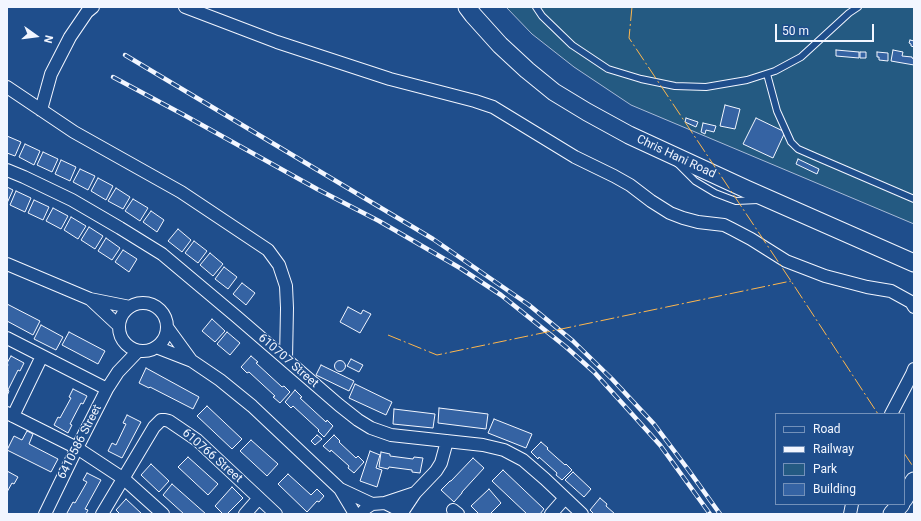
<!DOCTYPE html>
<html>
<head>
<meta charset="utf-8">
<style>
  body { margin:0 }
  #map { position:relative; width:921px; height:521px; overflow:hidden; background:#1f4e8c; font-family:Roboto,sans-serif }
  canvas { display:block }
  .frame { position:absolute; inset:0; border:8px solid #f2f6ff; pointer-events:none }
  .legend { position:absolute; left:775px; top:413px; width:130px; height:92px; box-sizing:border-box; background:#1f4e8c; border:1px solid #7391ba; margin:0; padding:5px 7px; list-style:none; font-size:12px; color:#f2f6ff }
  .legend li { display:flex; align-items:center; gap:8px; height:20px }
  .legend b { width:20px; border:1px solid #7391ba }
  .north { position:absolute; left:16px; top:16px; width:40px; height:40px; -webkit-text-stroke:3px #1f4e8c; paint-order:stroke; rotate:104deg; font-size:11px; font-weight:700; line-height:16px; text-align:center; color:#f2f6ff }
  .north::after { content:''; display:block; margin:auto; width:14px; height:18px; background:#f2f6ff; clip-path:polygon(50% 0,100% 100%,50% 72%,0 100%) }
  .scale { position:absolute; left:775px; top:24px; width:99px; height:18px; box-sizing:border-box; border:2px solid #f2f6ff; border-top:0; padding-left:5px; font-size:12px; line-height:14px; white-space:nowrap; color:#f2f6ff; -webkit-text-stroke:3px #1f4e8c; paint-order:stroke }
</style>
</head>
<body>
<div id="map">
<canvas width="921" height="521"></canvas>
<div class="frame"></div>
<ul class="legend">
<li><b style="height:5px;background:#1f4e8c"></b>Road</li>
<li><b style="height:5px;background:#f2f6ff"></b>Railway</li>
<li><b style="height:11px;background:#245a82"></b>Park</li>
<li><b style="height:11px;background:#3563a3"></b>Building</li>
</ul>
<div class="north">N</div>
<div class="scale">50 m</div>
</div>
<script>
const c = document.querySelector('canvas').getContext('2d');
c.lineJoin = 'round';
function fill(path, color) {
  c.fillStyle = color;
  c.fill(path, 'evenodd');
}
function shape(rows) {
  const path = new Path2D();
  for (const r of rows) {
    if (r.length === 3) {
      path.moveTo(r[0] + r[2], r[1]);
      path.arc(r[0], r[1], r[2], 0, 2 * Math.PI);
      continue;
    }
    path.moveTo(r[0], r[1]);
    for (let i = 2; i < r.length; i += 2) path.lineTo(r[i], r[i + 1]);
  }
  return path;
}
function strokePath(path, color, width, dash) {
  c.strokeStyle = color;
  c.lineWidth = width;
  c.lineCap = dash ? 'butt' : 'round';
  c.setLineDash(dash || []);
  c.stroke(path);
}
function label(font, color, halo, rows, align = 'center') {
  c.font = font + ' Roboto,sans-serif';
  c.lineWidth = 3;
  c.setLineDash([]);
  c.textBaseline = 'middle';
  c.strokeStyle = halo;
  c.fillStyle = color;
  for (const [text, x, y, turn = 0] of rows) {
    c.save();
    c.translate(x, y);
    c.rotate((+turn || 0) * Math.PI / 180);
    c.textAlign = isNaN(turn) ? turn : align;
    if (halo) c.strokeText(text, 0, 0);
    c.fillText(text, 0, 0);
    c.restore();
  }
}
const green = shape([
  [506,7,914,7,914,224,631,105,574,67,532,34,506,7]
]);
const building = shape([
  [910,40,914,41,914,47,911,46,911,44,909,43,910,40],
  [836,50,859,52,859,58,836,56,836,50],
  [893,50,903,52,902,56,912,57,912,58,914,59,914,65,891,61,893,50],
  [860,52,866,52,866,58,860,58,860,52],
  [877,52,888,53,888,61,879,60,879,57,877,57,877,52],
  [725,105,740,109,735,129,720,126,725,105],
  [686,118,698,122,696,127,685,122,686,118],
  [756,118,785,132,773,158,743,144,756,118],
  [703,123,716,126,714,132,706,130,705,134,701,132,703,123],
  [7,136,21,142,15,156,7,153,7,136],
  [25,144,40,151,34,165,19,157,25,144],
  [43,152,58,159,52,172,37,165,43,152],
  [798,159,819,169,817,174,796,164,798,159],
  [61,160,76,167,70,181,55,174,61,160],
  [80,169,95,176,88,190,73,182,80,169],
  [98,178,113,186,106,200,91,191,98,178],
  [7,187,13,190,7,203,7,187],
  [116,188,130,197,123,209,108,201,116,188],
  [16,191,31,198,25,212,10,205,16,191],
  [133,199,148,208,140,221,125,211,133,199],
  [34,200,49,207,43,220,28,213,34,200],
  [53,208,68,216,61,229,46,221,53,208],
  [151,211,164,220,157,232,143,222,151,211],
  [71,217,86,226,78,239,64,230,71,217],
  [89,227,103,236,95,249,81,240,89,227],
  [178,229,191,240,182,252,168,241,178,229],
  [106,238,120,248,112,260,98,251,106,238],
  [194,241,207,251,198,263,185,253,194,241],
  [123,250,137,259,129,272,115,262,123,250],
  [210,253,223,264,213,276,200,265,210,253],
  [224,267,237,277,228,289,215,279,224,267],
  [242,283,255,293,246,305,233,294,242,283],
  [7,304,40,321,33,335,7,321,7,304],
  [348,307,361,314,363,310,371,314,360,333,340,322,348,307],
  [212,319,225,331,215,342,202,331,212,319],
  [41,325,63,337,56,350,34,339,41,325],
  [69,332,105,351,98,364,62,345,69,332],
  [227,332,240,343,230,355,217,344,227,332],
  [11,356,24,363,20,371,18,370,8,390,9,391,7,396,7,367,8,365,7,363,11,356],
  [251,356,258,362,256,363,282,387,284,386,290,392,280,403,273,397,275,396,249,372,247,373,241,367,251,356],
  [351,359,363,365,359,372,347,366,351,359],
  [340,366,5.5],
  [321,365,354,381,349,391,316,375,321,365],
  [146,368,199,397,193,409,150,387,149,388,139,383,146,368],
  [355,384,392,402,386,415,349,398,355,384],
  [73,389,87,396,83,404,81,403,70,424,72,425,68,433,54,425,58,417,60,418,71,398,69,397,73,389],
  [295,390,302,397,300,398,326,422,327,420,333,426,324,437,318,431,319,430,293,406,291,408,285,402,295,390],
  [207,406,242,439,232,449,197,416,207,406],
  [439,408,488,414,486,429,438,423,439,408],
  [394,409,435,414,433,428,393,424,394,409],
  [127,415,141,422,122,458,108,451,112,443,116,445,126,424,123,423,127,415],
  [494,419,532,434,526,448,488,433,494,419],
  [27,431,33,434,29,444,58,459,51,472,7,450,14,436,22,440,27,431],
  [317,435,322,439,315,445,311,441,317,435],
  [334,435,340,441,339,442,356,458,358,456,364,462,354,473,348,468,349,466,331,450,330,452,323,446,334,435],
  [251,440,278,464,267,476,240,451,251,440],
  [541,442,548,448,547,449,565,465,566,464,572,470,562,480,556,475,557,473,539,457,538,459,531,452,541,442],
  [370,451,380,455,376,468,382,470,377,487,360,481,370,451],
  [381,452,390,454,390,456,413,459,414,457,423,458,420,473,412,472,412,470,389,467,388,469,379,467,381,452],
  [188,457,218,484,208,495,178,467,188,457],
  [473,458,484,468,462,492,462,493,454,502,441,490,450,481,451,481,473,458],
  [151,464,169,481,159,492,141,475,151,464],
  [503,470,544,509,540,514,527,514,492,481,503,470],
  [7,471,18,477,14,484,12,483,7,492,7,471],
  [573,472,591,489,584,497,565,480,573,472],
  [87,473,101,480,85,509,88,510,86,514,70,514,67,513,73,502,75,503,87,482,83,480,87,473],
  [288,474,311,495,317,489,324,496,319,502,317,501,307,512,278,484,288,474],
  [172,484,206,514,184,514,163,495,172,484],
  [232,487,243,498,227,514,223,514,215,506,232,487],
  [489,489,501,503,490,514,479,514,471,506,489,489],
  [600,498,607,504,606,506,615,514,594,514,590,510,600,498],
  [126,499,142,514,120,514,116,510,126,499]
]);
const lane = shape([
  [536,7,542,16,572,45,608,69,641,79,675,86,706,87,747,80,775,71,801,57,849,13,858,7],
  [767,74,777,111,791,142,798,149,814,156,914,199],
  [678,164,695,181,715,193,728,198,736,201,758,200]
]);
const street = shape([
  [185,7,277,42,390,79,475,101,493,107,575,157,614,176,630,185,651,201,670,213,683,218,698,222,724,225,732,229,751,239,786,261,825,276,867,287,891,291,911,302,914,307],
  [7,87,74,132,181,192,268,250,279,265,286,286,287,308,286,359],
  [41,110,51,74,70,37,87,12,93,7],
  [7,170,24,177,72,200,120,228,162,254,237,317,339,405,358,420,371,428,391,435,483,445,504,450,523,460,545,479,582,514],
  [7,264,90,299,130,307],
  [90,299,119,326],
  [143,327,24],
  [167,327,191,360],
  [7,338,107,389],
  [156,347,192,361,220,380,252,406,340,489,355,514],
  [7,413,77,448,124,479,163,514],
  [891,414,912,374,914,369],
  [13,416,42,356],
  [340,489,372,504],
  [385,503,415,493],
  [453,510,458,514],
  [45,514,77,448,107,389,118,372,138,351],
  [102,514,154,427,161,420,165,420,169,421,197,440,276,514],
  [245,514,259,498],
  [361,514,366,508,372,504,385,503,395,508,401,514],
  [401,514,415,493,436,471,441,463,447,441],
  [551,514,565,498],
  [850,514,852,504]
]);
const secondary = shape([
  [467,7,473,15,500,45,527,70,554,92,587,112,629,135,746,189,914,263],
  [904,499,914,481],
  [892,514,901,504]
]);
const rail = shape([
  [125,55,433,239,529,305,573,341,612,379,654,424,687,468,720,514],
  [113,77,184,115,317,189,379,221,460,268,501,295,566,347,594,372,660,445,710,514]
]);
const power = shape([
  [632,7,629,38,791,281,878,414],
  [388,335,437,355,791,281],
  [904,453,914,468]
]);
const streetNames = [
  ["Chris Hani Road",676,157,25],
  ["610707 Street",288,361,41],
  ["6410586 Street",80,442,-63],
  ["610766 Street",212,456,41]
];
fill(green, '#245a82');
strokePath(green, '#a8bbd7', 1);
fill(building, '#3563a3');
strokePath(building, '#f2f6ff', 1);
strokePath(lane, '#f2f6ff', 8);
strokePath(street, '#f2f6ff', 14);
strokePath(secondary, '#f2f6ff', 19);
strokePath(lane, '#1f4e8c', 6);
strokePath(street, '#1f4e8c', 12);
strokePath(secondary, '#1f4e8c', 17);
strokePath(rail, '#f2f6ff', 4.5);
strokePath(rail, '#1f4e8c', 3, [9]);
strokePath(power, '#ffb74d', 1, [14, 3, 2, 3]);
label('12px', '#f2f6ff', '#1f4e8c', streetNames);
</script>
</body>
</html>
